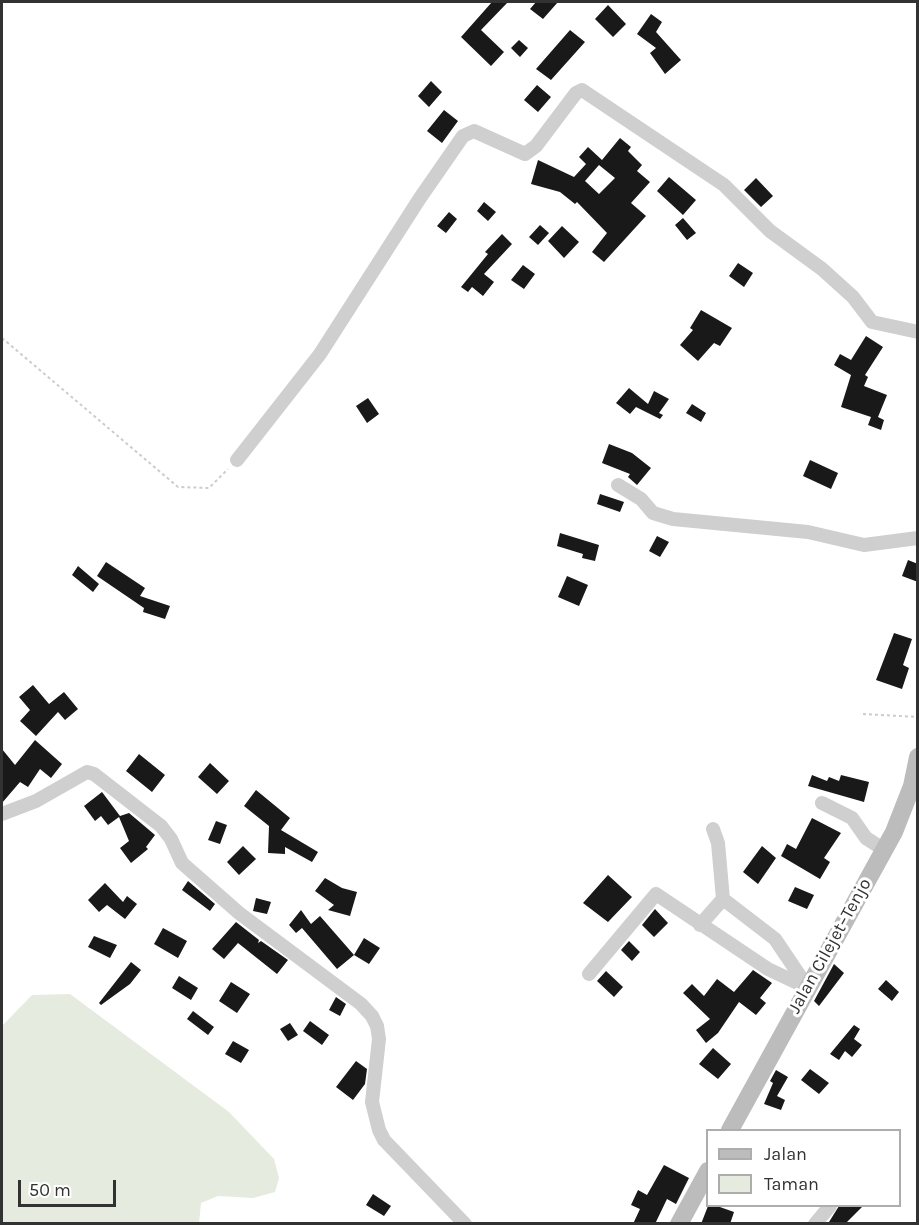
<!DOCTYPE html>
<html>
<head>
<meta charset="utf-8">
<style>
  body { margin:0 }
  #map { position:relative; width:919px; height:1225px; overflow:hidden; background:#fff; font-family:Karla,sans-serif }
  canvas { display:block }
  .frame { position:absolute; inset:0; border:3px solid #323232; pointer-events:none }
  .legend { position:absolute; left:706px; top:1129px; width:195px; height:78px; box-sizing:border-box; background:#fff; border:2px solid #adadad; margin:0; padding:8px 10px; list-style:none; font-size:18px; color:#323232 }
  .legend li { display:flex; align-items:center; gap:12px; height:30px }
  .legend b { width:30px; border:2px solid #adadad }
  .scale { position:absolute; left:18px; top:1180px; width:98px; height:27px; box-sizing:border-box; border:3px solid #323232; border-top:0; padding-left:8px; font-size:18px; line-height:21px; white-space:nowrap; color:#323232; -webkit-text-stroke:4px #fff; paint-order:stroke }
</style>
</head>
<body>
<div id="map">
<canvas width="919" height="1225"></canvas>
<div class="frame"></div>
<ul class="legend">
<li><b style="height:8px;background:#bcbcbc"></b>Jalan</li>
<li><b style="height:16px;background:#e5ebde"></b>Taman</li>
</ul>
<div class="scale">50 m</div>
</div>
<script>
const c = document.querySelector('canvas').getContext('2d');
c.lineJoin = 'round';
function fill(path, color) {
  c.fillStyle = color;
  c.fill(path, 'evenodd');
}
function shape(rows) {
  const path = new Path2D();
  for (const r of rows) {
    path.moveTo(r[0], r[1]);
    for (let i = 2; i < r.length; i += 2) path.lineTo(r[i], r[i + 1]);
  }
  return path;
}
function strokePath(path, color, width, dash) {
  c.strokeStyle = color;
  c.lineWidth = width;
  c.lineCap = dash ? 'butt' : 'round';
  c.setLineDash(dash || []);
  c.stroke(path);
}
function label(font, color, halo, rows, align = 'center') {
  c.font = font + ' Karla,sans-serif';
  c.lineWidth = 6;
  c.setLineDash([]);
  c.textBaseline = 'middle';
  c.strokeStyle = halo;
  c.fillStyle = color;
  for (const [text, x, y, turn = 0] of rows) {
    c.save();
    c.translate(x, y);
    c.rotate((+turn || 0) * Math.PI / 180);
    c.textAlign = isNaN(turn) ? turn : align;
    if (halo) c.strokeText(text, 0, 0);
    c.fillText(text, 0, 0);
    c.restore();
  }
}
const green = shape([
  [70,994,229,1112,274,1159,279,1178,275,1192,253,1198,218,1196,201,1203,199,1223,2,1223,2,1026,32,995]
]);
const building = shape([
  [492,2,508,2,481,30,504,52,491,66,461,37],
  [536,2,558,2,543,19,530,9],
  [608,5,626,24,613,37,595,19],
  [651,14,662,22,656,32,681,60,665,74,650,53,656,48,637,34],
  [570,30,585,42,551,80,536,69],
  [519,40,528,48,520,57,511,48],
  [431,81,442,92,429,107,418,96],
  [537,85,551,97,538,112,524,100],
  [444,110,458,121,442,143,427,131],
  [620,138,631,147,628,151,642,165,637,171,650,182,631,203,646,216,604,262,592,252,607,233,577,202,575,204,560,192,531,184,538,160,574,177,586,164,579,157,588,147,602,160],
  [599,165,615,178,599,194,585,181],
  [669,177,696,200,683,215,657,191],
  [756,178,773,196,761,207,744,190],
  [484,202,496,212,488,221,477,211],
  [449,212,457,219,446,233,437,226],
  [683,218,696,233,687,240,675,225],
  [540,225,549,233,538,245,529,237],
  [562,226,579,242,564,258,548,241],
  [502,234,512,244,484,274,494,282,483,296,472,287,468,292,461,287,488,254,485,252],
  [738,263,753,273,744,287,729,276],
  [523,265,535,274,524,289,511,280],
  [701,310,732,328,720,346,714,343,698,361,680,345,693,330,690,328],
  [866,336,883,347,865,375,868,377,864,386,887,395,878,417,884,420,881,430,868,425,871,417,841,407,851,375,834,365,840,354,851,360],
  [629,388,648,404,654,391,669,399,659,413,663,415,660,419,636,407,630,414,616,403],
  [368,398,379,414,367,423,356,406],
  [692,404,706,413,701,422,686,413],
  [609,444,632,453,651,468,637,485,628,477,630,474,602,463],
  [810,460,838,473,831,489,803,476],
  [600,494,624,502,620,512,597,504],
  [560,533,599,545,595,561,582,558,583,554,557,546],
  [657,536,669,542,660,557,649,551],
  [908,560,918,564,918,582,902,576],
  [106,562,145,588,140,596,170,606,165,619,143,612,144,608,97,576],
  [78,566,99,584,93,592,72,575],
  [567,576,588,585,579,606,558,597],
  [894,633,912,639,903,665,909,668,902,689,876,680],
  [33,685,49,704,64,692,78,709,65,720,58,712,36,736,20,721,30,710,19,697],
  [35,740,62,764,51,778,40,769,28,787,20,782,2,803,2,749,15,765],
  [139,754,165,775,152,792,126,771],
  [210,763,229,781,217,794,198,777],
  [812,775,827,781,829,777,839,781,841,775,869,782,864,802,808,786],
  [256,790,290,818,281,830,318,852,312,862,285,847,285,854,268,853,269,826,244,806],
  [102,792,120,816,129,813,155,835,146,847,148,849,131,863,120,848,129,841,119,817,108,825,101,816,95,821,84,806],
  [812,818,841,833,824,858,830,862,820,879,781,856,787,844,796,849],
  [216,821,227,825,220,844,208,840],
  [243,846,256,859,239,875,227,862],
  [762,846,776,858,758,884,743,872],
  [608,875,632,897,608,922,583,903],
  [325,878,342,888,357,892,350,916,328,910,334,905,315,891],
  [188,881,215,904,210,911,182,890],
  [105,883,123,902,127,896,137,904,125,919,107,905,99,912,88,900],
  [795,887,814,895,807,909,788,901],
  [256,898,271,902,267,914,253,911],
  [655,909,668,923,654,937,642,925],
  [301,910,311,924,320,916,354,955,364,938,380,948,369,964,354,955,337,969,302,928,296,933,289,925],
  [236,922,259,940,258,943,261,941,288,960,277,974,238,943,224,959,212,949],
  [163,928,187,941,178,958,154,944],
  [94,936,117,945,110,958,88,947],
  [629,941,640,952,632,961,621,950],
  [131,962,141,970,130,984,101,1005,99,1003],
  [834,964,844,973,819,1006,814,1001],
  [753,970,772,983,760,998,766,1003,756,1015,739,1002,718,1033,706,1043,696,1030,710,1019,683,993,692,984,704,996,717,979,734,992],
  [606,971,623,987,614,997,597,981],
  [179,976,198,988,191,1000,172,988],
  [886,980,899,992,892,1001,878,989],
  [231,982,250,994,237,1013,219,1001],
  [336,997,346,1004,340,1016,329,1010],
  [193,1011,214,1027,208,1035,187,1019],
  [310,1021,329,1035,322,1045,303,1031],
  [290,1023,298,1035,288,1041,280,1029],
  [854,1025,860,1029,854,1039,862,1045,852,1057,845,1051,839,1060,830,1054],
  [233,1041,249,1050,241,1063,225,1054],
  [713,1048,731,1064,718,1079,699,1064],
  [356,1061,367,1069,365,1084,353,1100,336,1087],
  [810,1069,829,1083,819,1094,801,1080],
  [776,1070,788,1077,777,1096,785,1100,781,1110,764,1104,773,1083,770,1081],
  [664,1165,689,1178,676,1204,667,1199,655,1224,633,1224,640,1209,631,1205,638,1190,647,1195],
  [373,1194,391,1206,384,1216,366,1205],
  [708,1206,717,1206,734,1212,730,1224,701,1224],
  [839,1206,863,1206,845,1224,831,1224,829,1222]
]);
const path = shape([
  [2,338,178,487,209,488,228,469],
  [863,714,918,717]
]);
const street = shape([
  [237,460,320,354,420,198,463,136,474,131,525,154,536,146,576,93,582,90,724,185,770,231,822,269,853,297,872,322,918,332],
  [618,485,641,499,653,513,673,519,808,532,864,545,918,538],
  [822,803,852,818,866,838,883,849],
  [2,814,36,801,87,772,94,774,161,826,171,839,182,863,239,913,361,1004,372,1016,377,1026,379,1039,372,1102,379,1130,384,1140,465,1224],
  [713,829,718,843,723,899,775,939,808,988],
  [700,925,723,899],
  [589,974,656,894,768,969,808,988],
  [815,1224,830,1206]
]);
const secondary = shape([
  [730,1130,894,832,912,786,918,757],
  [679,1224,708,1171]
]);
const streetNames = [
  ["Jalan Cilejet–Tenjo",830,946,-61]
];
fill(green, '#e5ebde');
fill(building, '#191919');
strokePath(path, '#ccc', 2, [3, 3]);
strokePath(street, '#cfcfcf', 14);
strokePath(secondary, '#bcbcbc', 18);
label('18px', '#323232', '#fff', streetNames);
</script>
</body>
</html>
